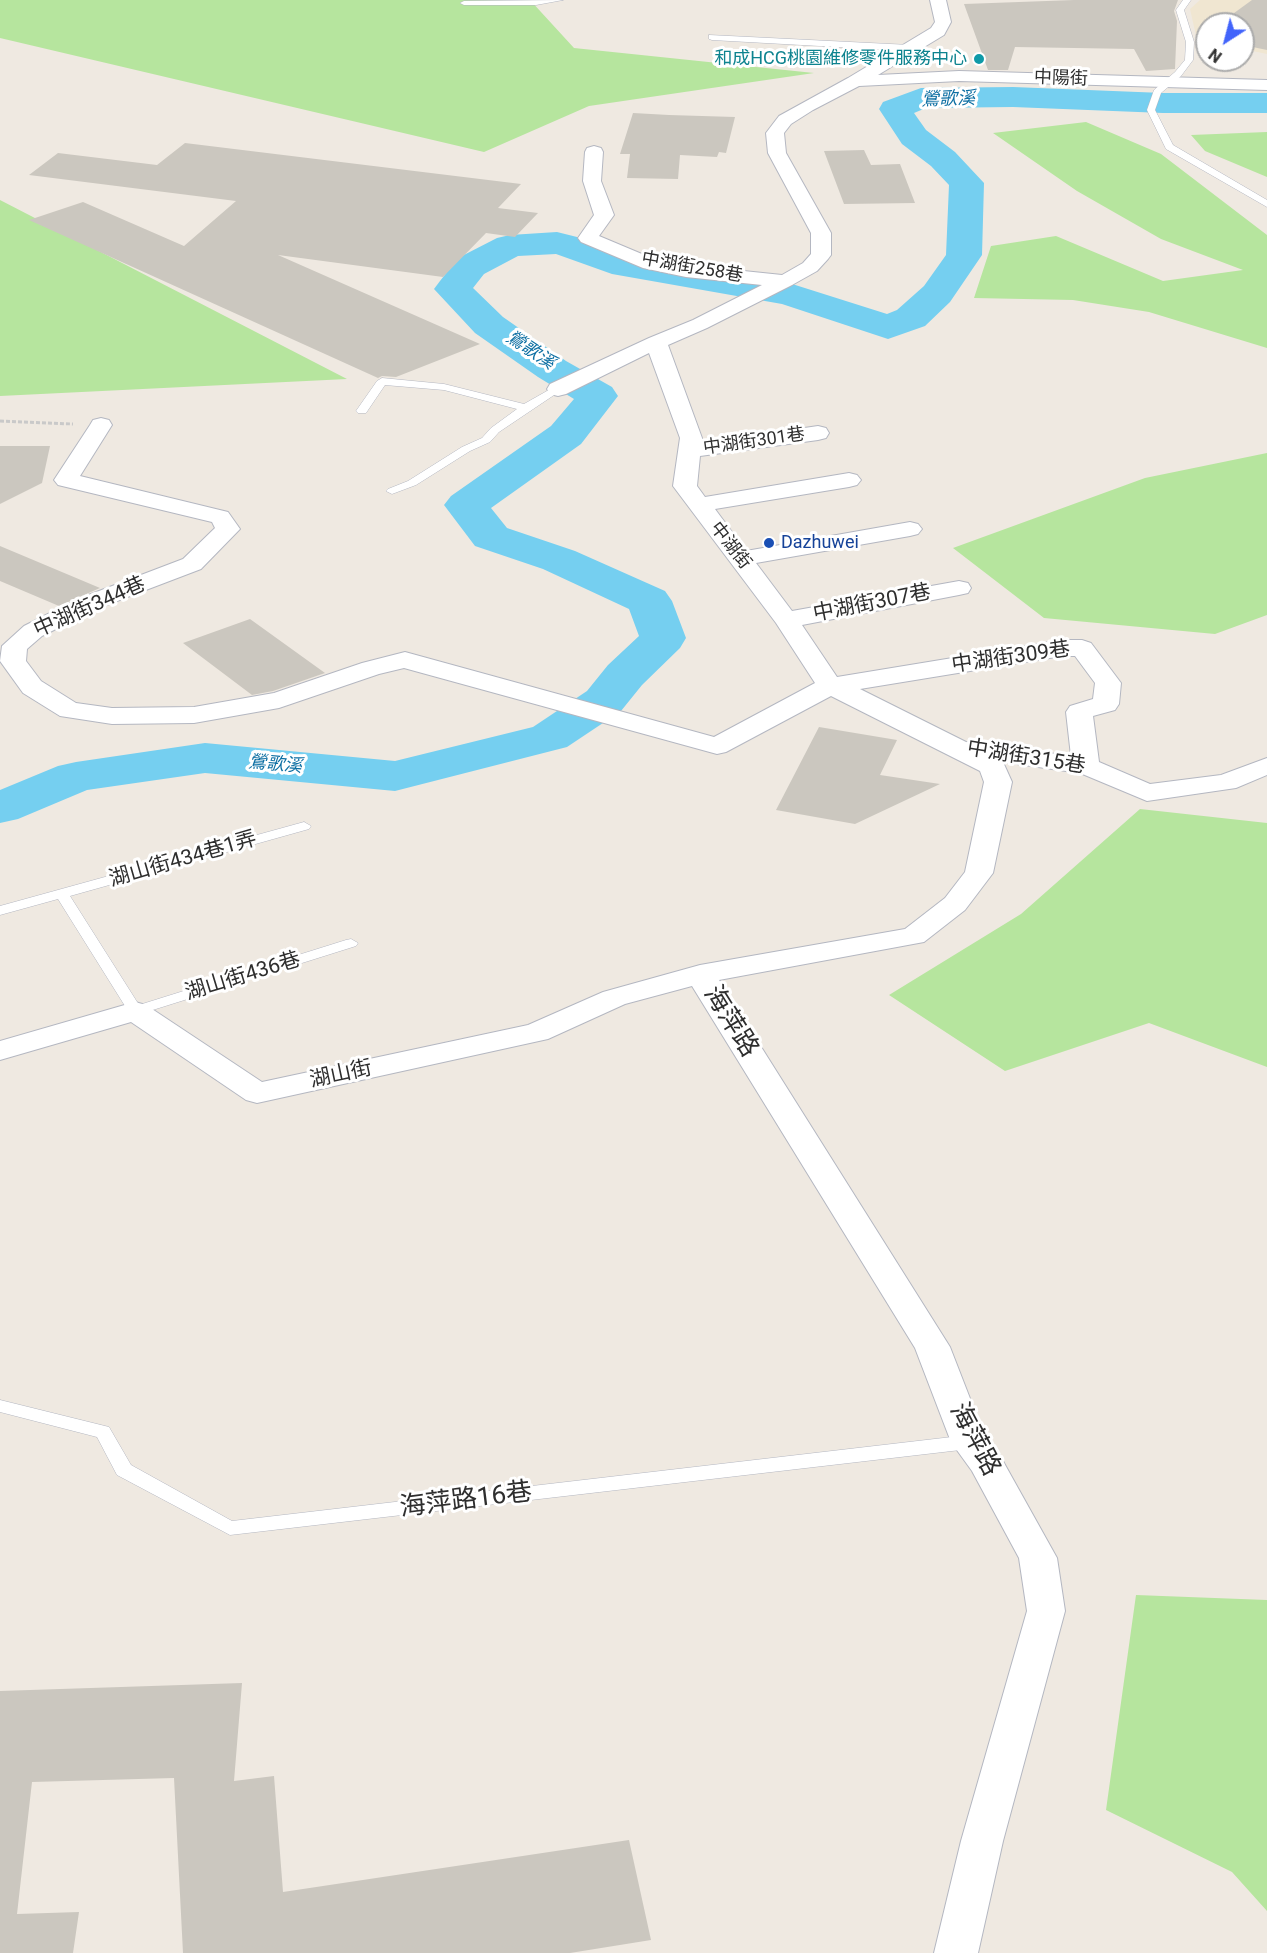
<!DOCTYPE html>
<html>
<head>
<meta charset="utf-8">
<style>
  body { margin:0 }
  #map { position:relative; width:1267px; height:1953px; overflow:hidden; background:#efe9e1; font-family:Roboto,sans-serif }
  canvas { display:block }
  .north { position:absolute; left:1195px; top:12px; width:60px; height:60px; box-sizing:border-box; background:#fff; border:2px solid #ababab; border-radius:50%; rotate:216deg; font-size:16px; font-weight:700; line-height:24px; text-align:center; color:#2e2e2e }
  .north::after { content:''; display:block; margin:auto; width:21px; height:27px; background:#4264fb; clip-path:polygon(50% 0,100% 100%,50% 72%,0 100%) }
</style>
</head>
<body>
<div id="map">
<canvas width="1267" height="1953"></canvas>
<div class="north">N</div>
</div>
<script>
const c = document.querySelector('canvas').getContext('2d');
c.lineJoin = 'round';
function fill(path, color) {
  c.fillStyle = color;
  c.fill(path, 'evenodd');
}
function shape(rows) {
  const path = new Path2D();
  for (const r of rows) {
    path.moveTo(r[0], r[1]);
    for (let i = 2; i < r.length; i += 2) path.lineTo(r[i], r[i + 1]);
  }
  return path;
}
function strokePath(path, color, width, dash) {
  c.strokeStyle = color;
  c.lineWidth = width;
  c.lineCap = dash ? 'butt' : 'round';
  c.setLineDash(dash || []);
  c.stroke(path);
}
function label(font, color, halo, rows, align = 'center') {
  c.font = font + ' Roboto,"Noto Sans TC",sans-serif';
  c.lineWidth = 6;
  c.setLineDash([]);
  c.textBaseline = 'middle';
  c.strokeStyle = halo;
  c.fillStyle = color;
  for (const [text, x, y, turn = 0] of rows) {
    c.save();
    c.translate(x, y);
    c.rotate((+turn || 0) * Math.PI / 180);
    c.textAlign = isNaN(turn) ? turn : align;
    if (halo) c.strokeText(text, 0, 0);
    c.fillText(text, 0, 0);
    c.restore();
  }
}
const education = shape([
  [1200,0,1267,0,1267,54,1243,49,1243,24,1207,24,1207,42,1197,40,1190,9]
]);
const green = shape([
  [0,0,530,0,574,48,814,73,589,106,484,152,0,38],
  [1086,122,1161,154,1267,235,1267,348,1149,312,1073,300,974,298,991,246,1056,236,1163,281,1243,270,1161,239,1077,191,993,133],
  [1267,132,1267,177,1205,151,1191,135],
  [0,200,347,379,0,396],
  [1267,453,1267,615,1215,634,1044,618,953,548,1145,478],
  [1140,809,1267,823,1267,1067,1149,1023,1005,1071,889,995,1021,914],
  [1136,1595,1267,1600,1267,1911,1232,1872,1106,1810]
]);
const river = shape([
  [1013,87,1163,93,1267,93,1267,113,1163,113,1013,107,926,108,914,113,926,130,955,152,984,183,982,255,950,302,925,326,888,339,782,304,612,274,556,254,518,256,484,274,473,288,503,317,566,361,612,387,618,396,581,444,491,508,507,528,575,551,665,591,672,601,686,638,680,648,642,685,621,711,567,747,395,791,205,773,87,790,18,819,0,823,0,790,58,766,76,762,205,743,395,761,533,727,587,691,608,665,639,636,629,609,543,569,475,546,444,505,451,496,551,426,574,399,538,377,475,333,434,289,440,281,458,258,497,238,510,235,557,232,597,242,622,254,789,283,887,314,897,310,924,286,946,255,949,185,931,166,902,144,879,109,883,102,921,88,1013,87]
]);
const building = shape([
  [1074,0,1178,0,1174,11,1177,21,1175,69,1146,71,1134,49,1015,47,1008,70,988,70,964,4],
  [1252,0,1267,0,1267,50,1243,45,1243,24,1219,24],
  [633,113,669,115,735,117,726,153,719,152,717,157,680,155,678,179,627,178,630,154,620,154],
  [185,143,521,184,498,208,538,213,515,237,486,233,443,277,278,255,480,344,396,377,382,376,378,378,29,220,83,202,184,246,236,201,29,175,58,153,157,165],
  [864,150,871,165,900,164,915,203,844,204,824,151],
  [0,446,50,446,42,483,0,504],
  [0,546,100,588,59,606,0,581],
  [250,619,325,673,273,691,252,695,183,643],
  [819,727,897,740,880,775,940,784,855,824,776,810],
  [242,1683,234,1781,274,1776,283,1892,629,1840,651,1940,570,1953,183,1953,174,1778,32,1782,17,1914,79,1912,73,1953,0,1953,0,1691]
]);
const path = shape([
  [0,421,73,424]
]);
const service = shape([
  [563,0,536,5,464,5,460,3,464,1,563,0],
  [1183,0,1191,0,1184,10,1194,42,1193,60,1181,76,1161,93,1155,110,1173,145,1267,200,1267,207,1166,149,1147,110,1154,90,1175,72,1185,60,1186,42,1176,10,1183,0],
  [709,35,910,45,914,48,910,51,712,40,709,39,709,35],
  [382,378,444,384,524,404,554,387,562,387,563,389,499,432,490,442,470,451,416,485,392,494,386,491,388,489,408,481,462,447,482,438,491,428,517,409,444,390,385,385,366,413,358,413,356,411,377,381,382,378],
  [304,822,311,826,309,829,70,896,139,1005,346,940,351,939,358,943,356,946,140,1014,130,1014,58,899,0,915,0,906,304,822],
  [0,1400,109,1427,131,1465,232,1521,969,1435,975,1437,978,1442,975,1447,969,1449,230,1535,117,1475,97,1437,0,1412,0,1400]
]);
const minor = shape([
  [930,0,946,0,951,22,944,35,878,75,959,71,1267,80,1267,90,959,81,859,86,813,110,791,124,784,133,786,153,831,233,831,255,828,259,817,271,792,285,707,328,668,345,702,438,702,443,818,426,826,428,829,433,826,438,818,440,700,456,697,486,705,497,849,473,857,475,861,480,857,485,849,487,715,509,746,551,910,522,918,524,922,529,918,534,910,536,756,563,792,611,959,581,968,583,971,588,968,593,959,595,802,625,837,677,1062,640,1082,640,1091,643,1121,683,1119,704,1115,710,1093,716,1099,762,1150,784,1221,775,1267,758,1267,775,1236,788,1147,801,1080,773,1003,762,1012,782,993,873,965,910,924,942,719,980,950,1347,985,1437,999,1454,1057,1558,1065,1611,1003,1841,978,1953,934,1953,961,1841,1027,1611,1019,1558,972,1471,951,1442,915,1348,692,986,625,1004,548,1039,257,1103,246,1100,131,1022,0,1060,0,1041,135,1002,146,1005,262,1082,528,1025,603,992,700,965,905,929,945,898,965,872,984,782,980,771,831,696,726,752,717,754,404,668,379,674,279,708,194,723,112,724,60,716,23,693,0,661,2,646,24,626,78,599,183,559,215,528,212,522,58,485,54,480,90,425,93,420,101,418,109,420,112,425,80,476,228,512,240,529,201,569,96,609,42,636,27,649,26,661,41,681,76,703,112,708,194,707,274,693,362,663,405,652,714,737,815,683,776,623,673,486,680,438,649,353,566,394,558,396,550,394,547,389,550,384,649,338,693,320,762,285,686,277,643,268,581,242,578,238,594,215,583,181,585,152,587,148,594,146,601,148,603,152,601,181,614,215,599,236,649,257,686,265,782,275,803,263,811,254,811,233,768,153,766,133,779,116,848,78,931,28,935,22,930,0],
  [1062,656,1075,656,1095,683,1093,699,1070,706,1066,712,1071,756,966,742,860,689,1062,656]
]);
const markers = [
  [979,59,6,"#0f9aa8"],
  [769,543,6,"#1a4fb4"]
];
const farCulturenames = [
  ["和成HCG桃園維修零件服務中心",967,59]
];
const farStreetnames = [
  ["中陽街",1061,79,2],
  ["中湖街258巷",692,268,10],
  ["中湖街301巷",754,442,-8],
  ["中湖街",730,546,52]
];
const farWaternames = [
  ["鶯歌溪",948,100,-2],
  ["鶯歌溪",530,351,33],
  ["鶯歌溪",275,765,5]
];
const farTransitnames = [
  ["Dazhuwei",781,543]
];
const streetNames = [
  ["中湖街307巷",872,604,-11],
  ["中湖街344巷",90,608,-24],
  ["中湖街309巷",1011,658,-8],
  ["中湖街315巷",1026,758,9],
  ["湖山街434巷1弄",183,860,-16],
  ["湖山街436巷",243,977,-17],
  ["湖山街",341,1075,-12]
];
const nearStreetnames = [
  ["海萍路",730,1022,58],
  ["海萍路",974,1440,62],
  ["海萍路16巷",466,1501,-7]
];
fill(education, '#f0e6d1');
fill(green, '#b6e59e');
fill(river, '#75cff0');
fill(building, '#cbc7bf');
strokePath(service, '#b4b7c1', 1);
strokePath(minor, '#b4b7c1', 2);
strokePath(path, '#c9c9c9', 3, [4, 2]);
fill(service, '#fff');
fill(minor, '#fff');
for (const [x, y, r, color] of markers) {
  const dot = new Path2D();
  dot.arc(x, y, r, 0, 2 * Math.PI);
  c.fillStyle = color;
  c.fill(dot);
  strokePath(dot, '#fff', 2);
}
label('18px', '#0d838f', '#fff', farCulturenames, 'right');
label('18px', '#2e2e2e', '#fff', farStreetnames);
label('italic 18px', '#0d6fa3', '#fff', farWaternames);
label('18px', '#164399', '#fff', farTransitnames, 'left');
label('21px', '#2e2e2e', '#fff', streetNames);
label('26px', '#2e2e2e', '#fff', nearStreetnames);
</script>
</body>
</html>
